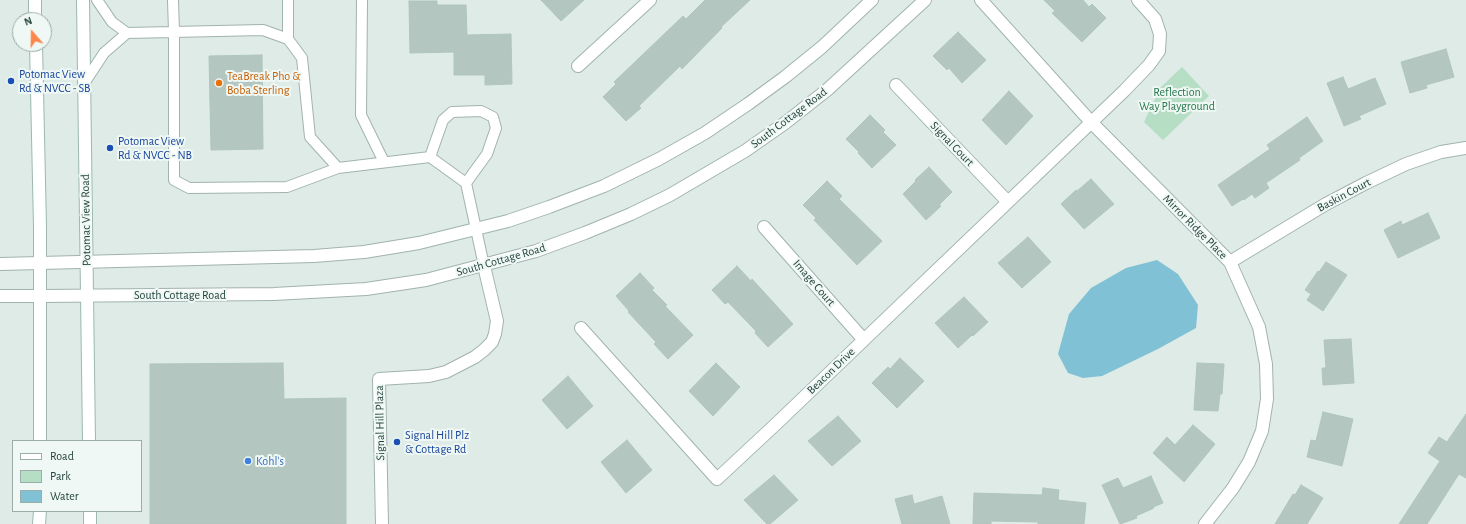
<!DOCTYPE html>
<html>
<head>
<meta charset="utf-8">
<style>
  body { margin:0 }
  #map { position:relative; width:1466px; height:524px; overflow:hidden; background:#deebe7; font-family:"Alegreya Sans",sans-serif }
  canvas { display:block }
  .legend { position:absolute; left:12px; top:440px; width:130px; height:72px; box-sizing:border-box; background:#eff8f4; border:1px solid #9bada8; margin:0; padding:5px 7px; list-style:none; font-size:12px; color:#1e3c37 }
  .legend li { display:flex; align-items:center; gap:8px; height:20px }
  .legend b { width:20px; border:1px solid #9bada8 }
  .north { position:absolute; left:12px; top:12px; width:40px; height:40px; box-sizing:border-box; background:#eff8f4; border:1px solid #9bada8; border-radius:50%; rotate:340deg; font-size:11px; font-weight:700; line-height:16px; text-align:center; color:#1e3c37 }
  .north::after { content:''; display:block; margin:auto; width:14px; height:18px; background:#fd874a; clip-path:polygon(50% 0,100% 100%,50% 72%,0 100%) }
</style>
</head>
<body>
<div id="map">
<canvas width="1466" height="524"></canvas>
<ul class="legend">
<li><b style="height:5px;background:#fff"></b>Road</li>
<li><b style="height:11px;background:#b5dec4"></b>Park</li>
<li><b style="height:11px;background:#81c1d5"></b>Water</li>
</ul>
<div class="north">N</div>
</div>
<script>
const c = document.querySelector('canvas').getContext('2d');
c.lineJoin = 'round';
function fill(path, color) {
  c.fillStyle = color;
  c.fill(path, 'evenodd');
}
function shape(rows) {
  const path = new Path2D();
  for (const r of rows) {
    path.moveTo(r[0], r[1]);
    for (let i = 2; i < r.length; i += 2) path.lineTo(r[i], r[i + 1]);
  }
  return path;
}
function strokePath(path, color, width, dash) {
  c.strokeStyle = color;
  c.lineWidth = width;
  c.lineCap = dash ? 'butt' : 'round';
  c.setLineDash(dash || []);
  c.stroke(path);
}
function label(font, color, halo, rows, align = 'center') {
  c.font = font + ' "Alegreya Sans",sans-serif';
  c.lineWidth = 4;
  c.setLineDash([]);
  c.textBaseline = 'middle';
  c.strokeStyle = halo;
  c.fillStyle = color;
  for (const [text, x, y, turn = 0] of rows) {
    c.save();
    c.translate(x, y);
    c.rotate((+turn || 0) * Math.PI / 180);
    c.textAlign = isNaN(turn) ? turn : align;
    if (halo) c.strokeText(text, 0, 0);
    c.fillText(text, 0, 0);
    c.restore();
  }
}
const green = shape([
  [1182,67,1209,96,1163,140,1144,122,1160,88]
]);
const water = shape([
  [1157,260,1178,274,1198,305,1196,328,1158,349,1102,376,1083,378,1068,373,1058,354,1069,314,1091,288,1126,268]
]);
const building = shape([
  [541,0,584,0,561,21,541,0],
  [705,0,750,0,721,27,722,28,682,69,680,66,639,106,641,108,626,121,603,97,616,84,614,82,683,16,686,19,705,0],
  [1044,0,1083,0,1089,7,1092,4,1106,18,1082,42,1052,13,1055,11,1044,0],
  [409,1,437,1,437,5,466,5,467,35,511,34,512,84,485,85,485,75,454,75,454,52,410,53,409,1],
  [958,32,986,60,962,83,949,68,947,70,933,56,958,32],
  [1446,49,1454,77,1426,85,1427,88,1410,93,1401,62,1446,49],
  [262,55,263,149,211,150,209,56,262,55],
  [1343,77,1348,89,1375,78,1386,104,1359,116,1361,119,1344,126,1327,83,1343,77],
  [1009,91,1033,116,1006,145,982,120,1009,91],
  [870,115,885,130,883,132,896,145,872,168,858,153,859,152,846,139,870,115],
  [1307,117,1323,141,1299,158,1300,160,1266,183,1269,188,1255,198,1252,194,1244,200,1243,199,1232,206,1218,185,1270,149,1267,145,1307,117],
  [929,167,952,192,939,205,941,206,926,220,903,194,916,181,915,180,929,167],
  [1091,179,1114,204,1084,229,1061,204,1076,190,1077,191,1091,179],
  [827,181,842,196,839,199,882,241,857,265,814,220,816,218,803,205,827,181],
  [1428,213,1440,238,1398,258,1384,230,1401,221,1402,225,1428,213],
  [1028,237,1051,262,1022,288,998,263,1028,237],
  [1326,262,1347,275,1323,311,1307,300,1311,294,1305,290,1318,271,1319,272,1326,262],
  [737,266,751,281,752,279,793,324,768,347,755,333,756,331,728,302,725,304,712,290,737,266],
  [640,273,654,288,652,290,667,305,665,306,693,335,668,359,654,344,656,342,628,312,629,311,616,296,640,273],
  [964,297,988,322,973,336,972,335,958,348,935,323,964,297],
  [1351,339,1354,383,1323,385,1322,368,1326,368,1324,340,1351,339],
  [900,358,924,381,897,408,872,383,888,367,890,369,900,358],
  [283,363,284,399,346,398,346,524,150,524,150,364,283,363],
  [716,363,740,387,713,416,689,391,716,363],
  [1197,363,1224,364,1222,394,1220,394,1218,411,1194,410,1197,363],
  [568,376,593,406,567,429,542,400,568,376],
  [1323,412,1353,419,1342,466,1307,457,1311,440,1316,441,1323,412],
  [1466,414,1466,478,1459,474,1427,524,1399,524,1440,461,1428,453,1439,437,1447,442,1466,414],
  [838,416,861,441,832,466,808,441,838,416],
  [1193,425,1215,444,1184,482,1153,453,1167,437,1175,445,1193,425],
  [627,440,652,470,626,493,601,462,627,440],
  [774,475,798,500,770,524,767,524,744,500,774,475],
  [1151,476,1163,503,1153,507,1154,508,1136,516,1137,518,1120,524,1102,485,1118,478,1123,488,1151,476],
  [1301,485,1323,498,1307,524,1275,524,1293,494,1295,495,1301,485],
  [1043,488,1059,490,1058,500,1086,503,1084,524,1038,524,1038,522,991,521,991,524,973,524,974,493,1042,495,1043,488],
  [912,495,914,504,942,496,950,524,902,524,895,499,912,495]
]);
const service = shape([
  [97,0,112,22,127,33,263,30,288,39,302,58,310,137,338,168,430,157,466,183,484,266],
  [173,0,174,32,174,180,189,188,287,187,338,168],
  [288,0,288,39],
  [362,0,361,115,384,162],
  [85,82,104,53,127,33],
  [430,157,443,120,452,112,481,111,493,117,496,128,487,154,466,183]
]);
const minor = shape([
  [981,0,1091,122,1230,262,1259,327,1266,364,1267,399,1262,431,1249,462,1233,488,1205,524],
  [578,66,650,0],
  [896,85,1008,202],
  [764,227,864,340],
  [1230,262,1326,204,1366,183,1406,164,1441,152,1466,148],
  [0,264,40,263],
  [0,296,41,296],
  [581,328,717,479,776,424,1124,91,1149,65,1159,51,1160,34,1155,19,1138,0],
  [382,524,379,379,429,376,446,372,475,357,484,350,492,342,495,334,497,321,484,266]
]);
const tertiary = shape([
  [40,263,314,256,364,252,419,243,508,221,549,207,604,186,659,159,705,133,748,104,785,77,822,47,872,0],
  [41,296,274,294,366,289,426,280,536,251,585,233,631,214,670,195,745,151,785,123,827,90,925,0]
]);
const secondary = shape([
  [35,0,35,20],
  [83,0,89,441],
  [36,44,40,227,40,441],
  [90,511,90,524],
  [39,524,40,511]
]);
const markers = [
  [11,81,4,"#1a4fb4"],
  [219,83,4,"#e8710a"],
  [110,148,4,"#1a4fb4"],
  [397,442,4,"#1a4fb4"],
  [248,461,4,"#3f7fe0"]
];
const transitNames = [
  ["Potomac View",19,74],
  ["Rd & NVCC - SB",19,88],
  ["Potomac View",118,141],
  ["Rd & NVCC - NB",118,155],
  ["Signal Hill Plz",405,435],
  ["& Cottage Rd",405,449]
];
const foodNames = [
  ["TeaBreak Pho &",227,76],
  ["Boba Sterling",227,90]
];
const parkNames = [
  ["Reflection",1177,92],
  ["Way Playground",1177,106]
];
const streetNames = [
  ["South Cottage Road",789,118,-37],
  ["Signal Court",952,144,46],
  ["Baskin Court",1344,195,-28],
  ["Potomac View Road",86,220,-91],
  ["Mirror Ridge Place",1195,227,45],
  ["South Cottage Road",501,260,-16],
  ["Image Court",814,283,49],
  ["South Cottage Road",180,295],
  ["Beacon Drive",831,371,-44],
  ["Signal Hill Plaza",380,423,-91]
];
const shopNames = [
  ["Kohl's",256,461]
];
fill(green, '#b5dec4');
fill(water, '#81c1d5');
fill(building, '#b3c6c0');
strokePath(building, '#b0c5be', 1);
strokePath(service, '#a1b3af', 12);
strokePath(minor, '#a1b3af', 14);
strokePath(tertiary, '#a1b3af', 14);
strokePath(secondary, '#9cb8b0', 14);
strokePath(service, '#fff', 10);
strokePath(minor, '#fff', 12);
strokePath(tertiary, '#fff', 12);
strokePath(secondary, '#fff', 12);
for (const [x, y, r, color] of markers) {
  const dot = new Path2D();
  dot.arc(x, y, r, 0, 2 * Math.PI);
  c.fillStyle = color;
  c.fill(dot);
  strokePath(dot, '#eff8f4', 1.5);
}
label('12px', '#164399', '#eff8f4', transitNames, 'left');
label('12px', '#c56008', '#eff8f4', foodNames, 'left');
label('12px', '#26764c', '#eff8f4', parkNames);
label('12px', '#1e3c37', '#eff8f4', streetNames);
label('12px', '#366cbe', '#eff8f4', shopNames, 'left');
</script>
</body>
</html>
